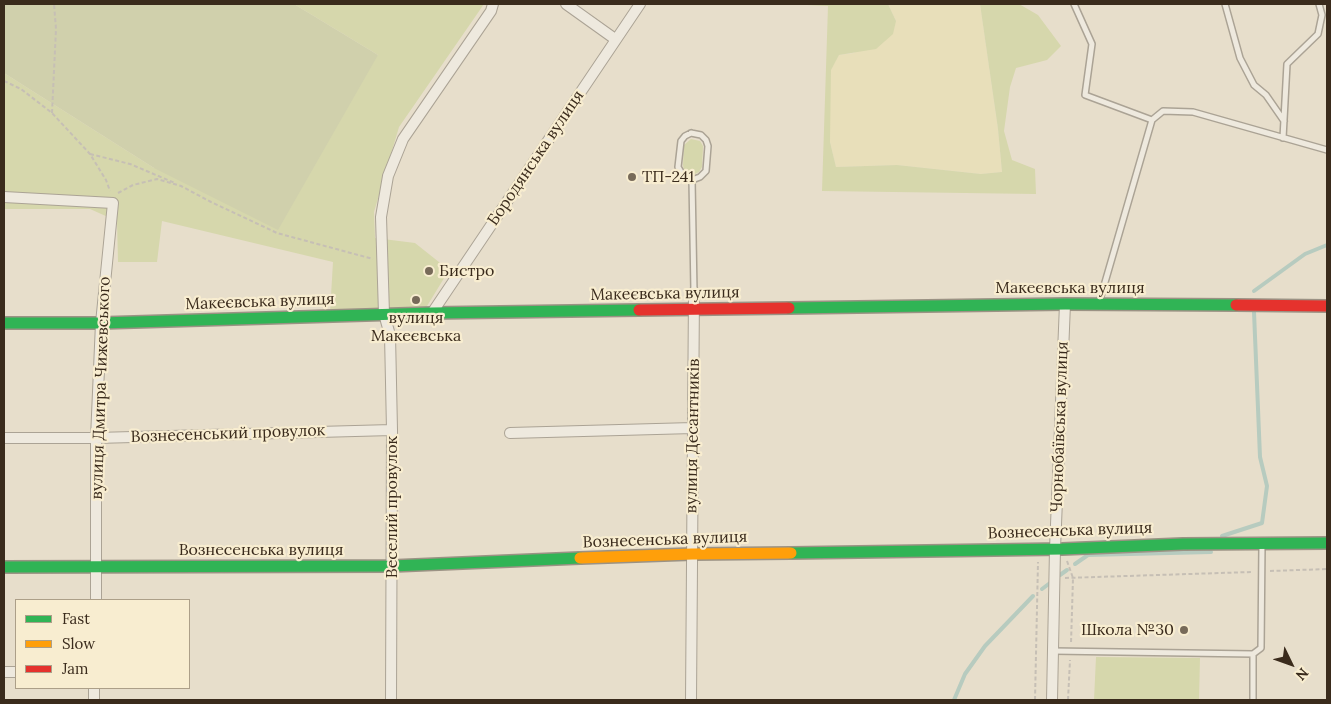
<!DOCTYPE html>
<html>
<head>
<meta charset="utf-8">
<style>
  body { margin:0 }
  #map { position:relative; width:1331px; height:704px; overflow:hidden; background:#e7decb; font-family:Lora,serif }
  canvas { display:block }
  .frame { position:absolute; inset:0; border:5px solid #3a2b1c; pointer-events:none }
  .legend { position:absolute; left:15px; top:599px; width:175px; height:90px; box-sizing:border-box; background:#f8edd0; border:1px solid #ac9f88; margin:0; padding:6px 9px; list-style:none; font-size:15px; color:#3a2b1c }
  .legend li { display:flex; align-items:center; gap:10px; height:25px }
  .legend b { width:25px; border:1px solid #ac9f88 }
  .north { position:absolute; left:1266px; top:639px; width:50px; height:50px; -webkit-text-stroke:4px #f8edd0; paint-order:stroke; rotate:132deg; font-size:14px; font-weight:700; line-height:20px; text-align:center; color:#3a2b1c }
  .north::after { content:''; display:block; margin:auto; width:18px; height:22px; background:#3a2b1c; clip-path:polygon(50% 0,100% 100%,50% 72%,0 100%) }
</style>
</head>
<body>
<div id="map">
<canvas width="1331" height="704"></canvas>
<div class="frame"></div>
<ul class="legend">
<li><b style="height:6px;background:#30b455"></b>Fast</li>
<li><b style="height:6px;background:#ff9f0a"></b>Slow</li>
<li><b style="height:6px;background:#e5322d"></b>Jam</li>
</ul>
<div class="north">N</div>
</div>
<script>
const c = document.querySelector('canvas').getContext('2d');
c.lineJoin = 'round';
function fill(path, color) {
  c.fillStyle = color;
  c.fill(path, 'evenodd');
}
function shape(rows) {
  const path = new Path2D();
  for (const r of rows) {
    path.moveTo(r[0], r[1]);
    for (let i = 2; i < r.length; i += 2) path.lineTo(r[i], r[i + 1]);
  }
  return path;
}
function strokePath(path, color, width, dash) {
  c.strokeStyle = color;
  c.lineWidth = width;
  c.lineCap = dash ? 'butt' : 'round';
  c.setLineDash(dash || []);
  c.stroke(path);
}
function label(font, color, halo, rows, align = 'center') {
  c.font = font + ' Lora,serif';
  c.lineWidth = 4.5;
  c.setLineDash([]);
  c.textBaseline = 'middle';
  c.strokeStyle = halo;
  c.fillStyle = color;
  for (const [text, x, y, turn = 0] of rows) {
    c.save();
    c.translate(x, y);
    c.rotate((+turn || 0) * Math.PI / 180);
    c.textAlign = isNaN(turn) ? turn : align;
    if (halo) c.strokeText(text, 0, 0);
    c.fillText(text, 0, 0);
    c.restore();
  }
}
const farmland = shape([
  [888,4,980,4,998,129,1002,172,981,174,897,165,836,167,830,142,830,70,839,55,854,53,896,21]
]);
const green = shape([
  [294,4,484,4,399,127,374,212,375,238,415,243,449,270,424,311,330,313,333,262,162,221,157,262,118,262,117,221,90,209,4,209,4,73,154,168,378,55],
  [786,4,888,4,896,21,893,34,876,49,839,55,831,70,830,142,836,167,897,165,981,174,1002,172,998,129,980,4,1019,4,1038,15,1061,46,1047,60,1016,68,1010,87,1004,131,1012,160,1035,169,1036,194,822,191,828,6],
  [691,139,700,141,703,146,702,167,699,172,693,175,684,171,683,165,684,145],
  [1096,657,1200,658,1199,700,1094,700]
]);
const cemetery = shape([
  [4,4,294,4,378,55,278,230,154,168,4,73]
]);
const stream = shape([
  [1254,291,1305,254,1327,245],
  [1222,536,1262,523,1267,486,1260,457,1254,312],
  [1075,564,1088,555,1211,552],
  [1060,575,1067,570],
  [1042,589,1050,583],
  [954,700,965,674,985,646,1033,596]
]);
const path = shape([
  [4,81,21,89,52,113,90,154,106,180,110,191],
  [52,113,56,29,54,4],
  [90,154,130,164,175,183],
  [118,193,133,185,157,179,181,186,211,202,277,233,373,259],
  [1067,561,1073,578,1071,643],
  [1270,571,1327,569],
  [1065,578,1252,572],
  [1035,700,1038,562],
  [1068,700,1070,660]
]);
const lane = shape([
  [1074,4,1092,44,1085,95,1152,120],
  [1225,4,1240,58,1254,85,1266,95,1284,121],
  [691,133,701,135,706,140,708,146,706,171,700,177,692,180,684,177,678,167,681,141,685,136,691,133],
  [1283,138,1287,64,1318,34,1322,15,1319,4],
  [692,180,694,292],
  [1099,303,1152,120,1163,111,1193,112,1327,150],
  [1053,651,1253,654,1261,648,1262,544],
  [1253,654,1253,700]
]);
const street = shape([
  [566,4,615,39],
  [4,197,113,203,101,323,96,438,96,600],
  [432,313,640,4],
  [510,433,693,428],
  [4,438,96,438,392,430],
  [4,672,16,672],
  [94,700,94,688],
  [391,700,392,430,390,335,384,314,381,217,388,176,403,139,491,11,493,4],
  [691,700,694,292],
  [1052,700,1055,549,1065,304]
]);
const fast = shape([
  [789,308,1065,304,1236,305],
  [4,323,101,323,432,313,639,310],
  [791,553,1062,549,1183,544,1327,543],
  [4,567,392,566,580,558]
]);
const slow = shape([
  [580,558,692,554,791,553]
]);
const jam = shape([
  [1236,305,1327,306],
  [639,310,789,308]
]);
const markers = [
  [632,177,5,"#776a59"],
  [429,271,5,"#776a59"],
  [416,300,5,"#776a59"],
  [1184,630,5,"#776a59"]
];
const streetNames = [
  ["Бородянська вулиця",536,158,-56],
  ["Макеєвська вулиця",1070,288],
  ["Макеєвська вулиця",665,294,-1],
  ["Макеєвська вулиця",260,302,-2],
  ["вулиця Дмитра Чижевського",101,388,-88],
  ["Чорнобаївська вулиця",1060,427,-88],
  ["Вознесенський провулок",228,434,-2],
  ["вулиця Десантників",693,436,-89],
  ["Веселий провулок",392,507,-90],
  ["Вознесенська вулиця",1070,531,-2],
  ["Вознесенська вулиця",665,540,-2],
  ["Вознесенська вулиця",261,550]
];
const poiNames = [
  ["ТП-241",642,177],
  ["Бистро",439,271],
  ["вулиця",416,318,"center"],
  ["Макеєвська",416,336,"center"],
  ["Школа №30",1174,630,"right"]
];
fill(farmland, '#e8dfba');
fill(green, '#d6d7ac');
fill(cemetery, '#d0d0ac');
strokePath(stream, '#b7cbbf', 4);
strokePath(lane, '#aba395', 8);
strokePath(street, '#aba395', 12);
strokePath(fast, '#9b9284', 14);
strokePath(slow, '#9b9284', 14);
strokePath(jam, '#9b9284', 14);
strokePath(path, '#c6bfb5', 2, [4, 2.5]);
strokePath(lane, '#eee9de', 5);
strokePath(street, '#eee9de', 10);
strokePath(fast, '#30b455', 11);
strokePath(slow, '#ff9f0a', 11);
strokePath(jam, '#e5322d', 11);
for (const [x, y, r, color] of markers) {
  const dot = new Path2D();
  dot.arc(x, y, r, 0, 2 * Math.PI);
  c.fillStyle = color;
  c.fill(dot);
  strokePath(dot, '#f8edd0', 2);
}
label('16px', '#3a2b1c', '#f8edd0', streetNames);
label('16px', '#3a2b1c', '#f8edd0', poiNames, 'left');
</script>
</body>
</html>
